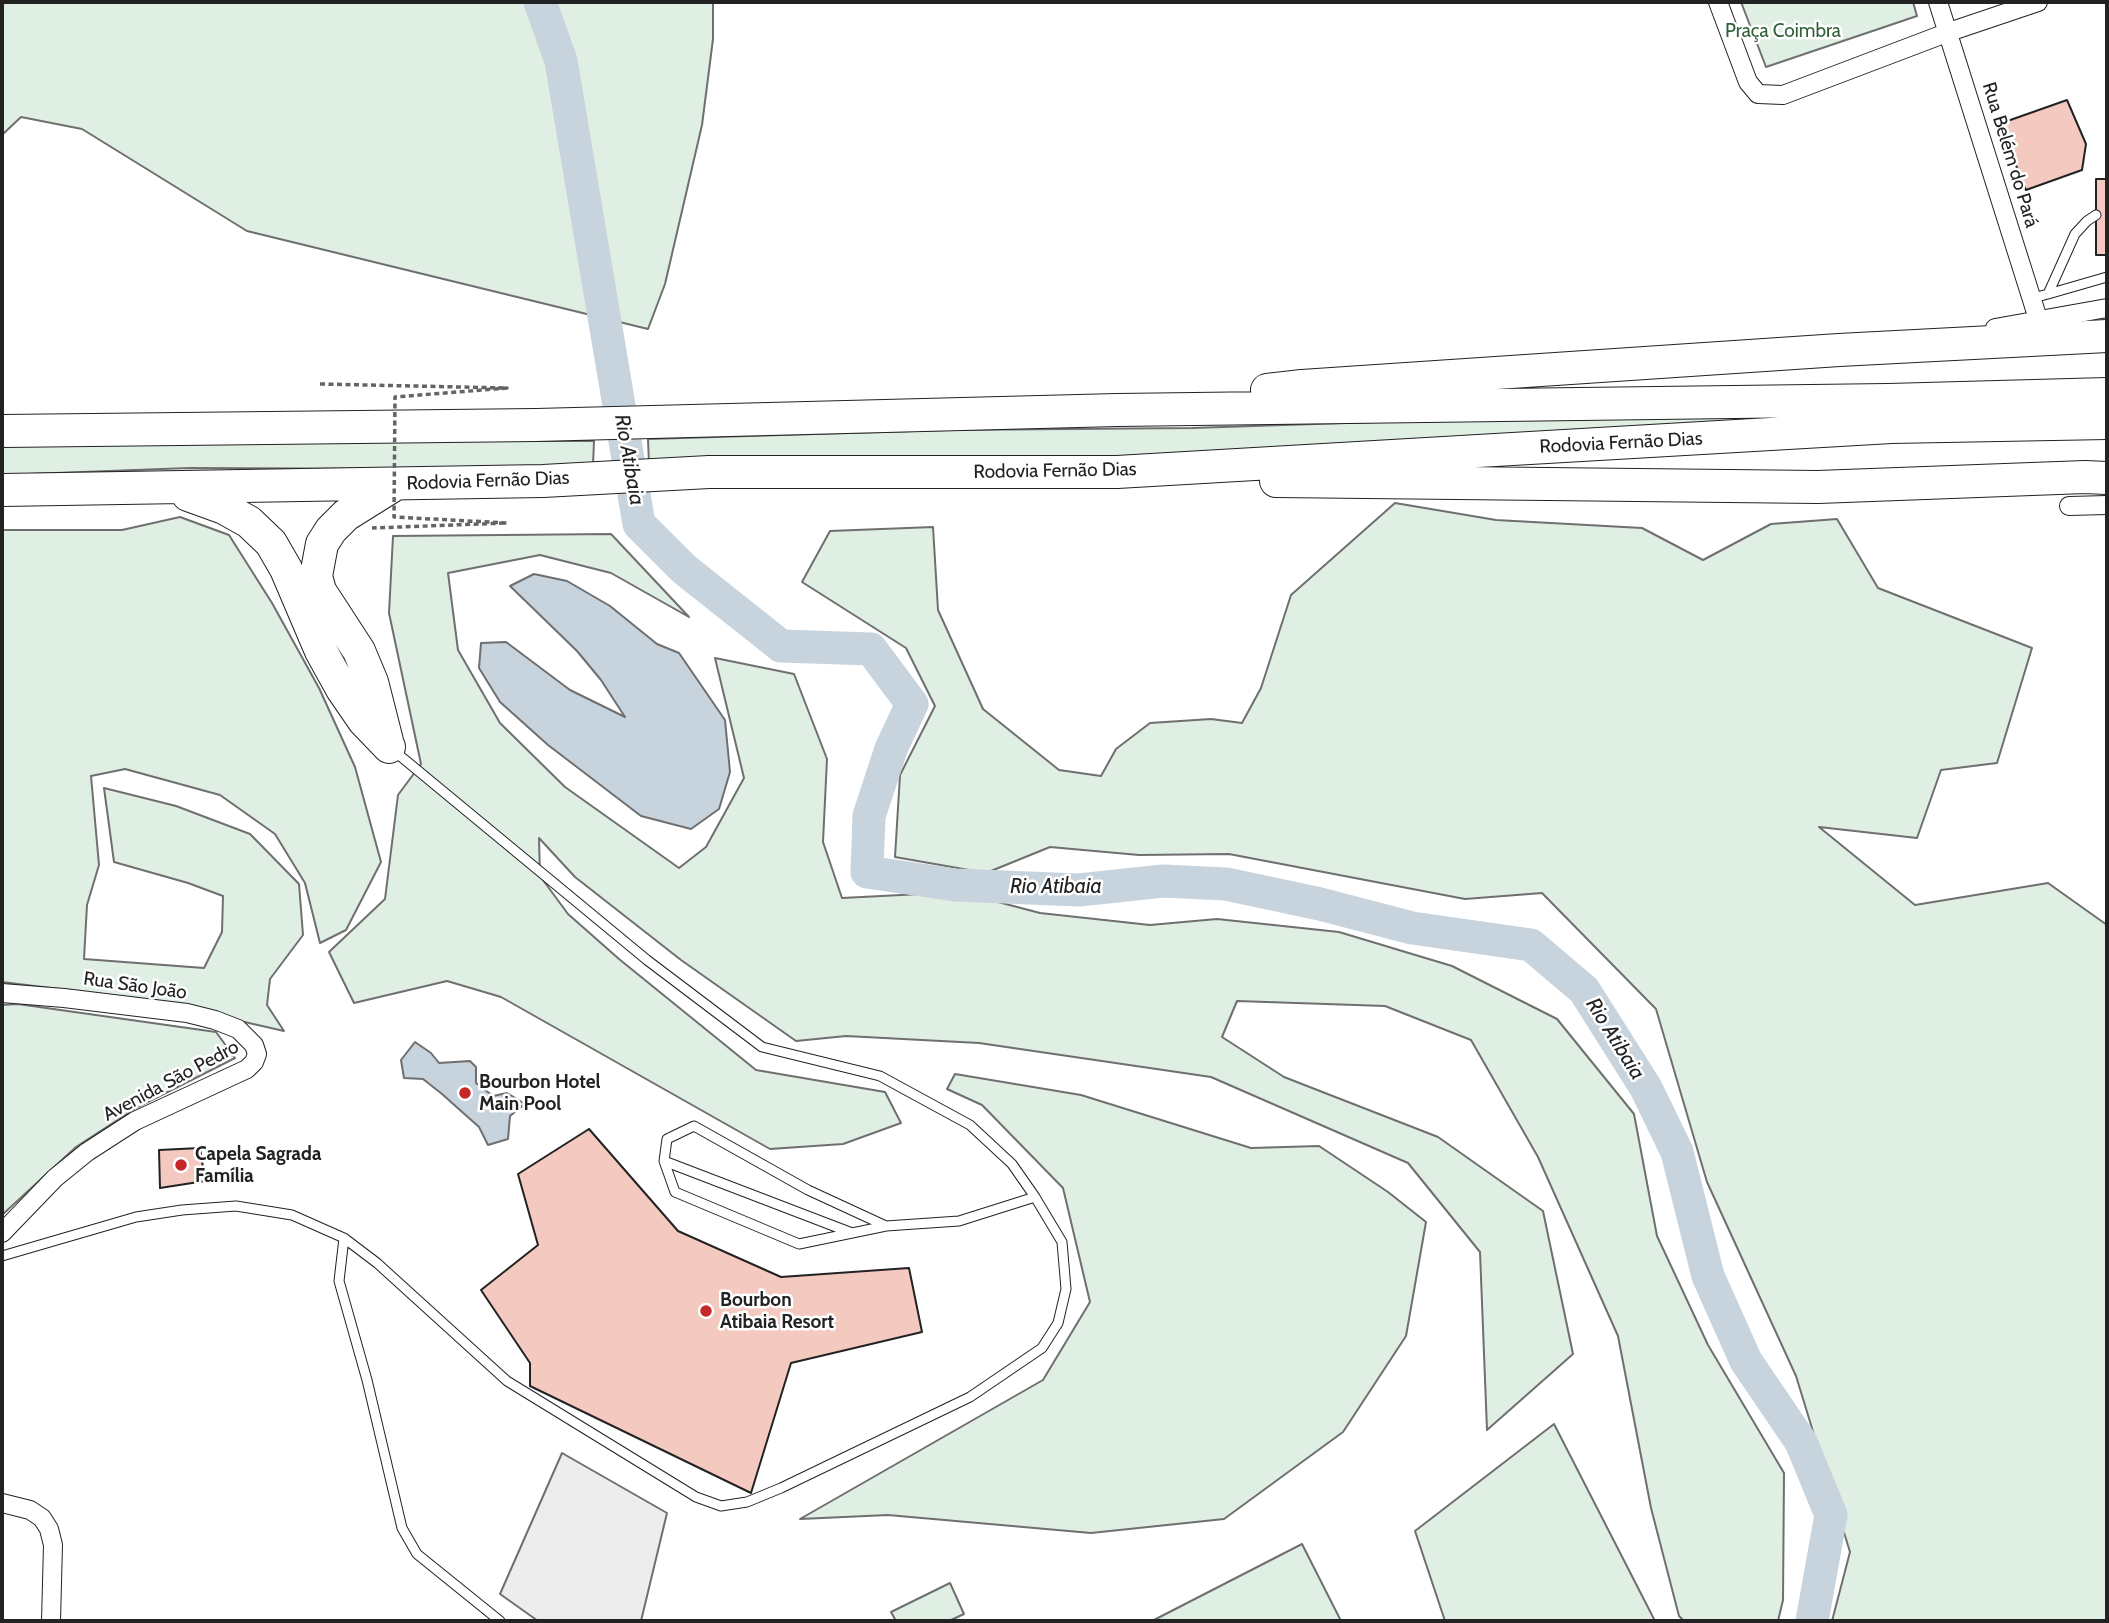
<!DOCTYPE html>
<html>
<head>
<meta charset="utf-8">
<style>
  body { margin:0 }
  #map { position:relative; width:2109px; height:1623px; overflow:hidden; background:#fff; font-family:Cabin,sans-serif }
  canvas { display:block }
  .frame { position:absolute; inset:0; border:4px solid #222; pointer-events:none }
</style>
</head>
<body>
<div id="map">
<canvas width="2109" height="1623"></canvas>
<div class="frame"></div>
</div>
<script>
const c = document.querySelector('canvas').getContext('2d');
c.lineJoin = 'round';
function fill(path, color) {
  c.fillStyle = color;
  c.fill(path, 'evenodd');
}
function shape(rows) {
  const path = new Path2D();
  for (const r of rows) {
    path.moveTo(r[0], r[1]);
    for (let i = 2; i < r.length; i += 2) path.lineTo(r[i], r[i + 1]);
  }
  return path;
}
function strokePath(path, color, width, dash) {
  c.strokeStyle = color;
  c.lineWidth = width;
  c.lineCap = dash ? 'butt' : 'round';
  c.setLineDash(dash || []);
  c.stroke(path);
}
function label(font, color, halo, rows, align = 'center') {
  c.font = font + ' Cabin,sans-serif';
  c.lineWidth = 5;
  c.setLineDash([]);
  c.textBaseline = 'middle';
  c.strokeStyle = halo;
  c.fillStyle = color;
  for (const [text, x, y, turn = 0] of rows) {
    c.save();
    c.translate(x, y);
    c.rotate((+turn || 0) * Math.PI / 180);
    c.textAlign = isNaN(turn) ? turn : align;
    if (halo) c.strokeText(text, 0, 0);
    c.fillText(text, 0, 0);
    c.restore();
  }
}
const green = shape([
  [2,2,713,2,713,39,702,125,665,284,648,329,247,231,82,129,21,117,2,135,2,2],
  [1741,2,1913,2,1917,16,1766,67,1741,2],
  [1830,415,1197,456,649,465,648,439,948,430,1192,428,1468,419,1830,415],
  [188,441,594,441,593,465,416,469,189,468,2,475,2,444,188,441],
  [1395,503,1496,520,1642,528,1703,560,1771,524,1837,519,1878,588,2032,648,1997,763,1941,770,1917,838,1819,827,1915,905,2048,883,2107,925,2107,1621,1832,1621,1850,1552,1796,1376,1707,1182,1656,1009,1542,893,1465,899,1229,854,1139,855,1050,847,986,873,895,857,900,775,935,706,906,648,802,582,830,531,933,527,938,610,983,709,1059,770,1101,776,1116,749,1150,723,1211,719,1242,723,1261,688,1291,595,1395,503],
  [180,517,229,535,272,603,319,688,355,767,381,862,346,930,320,943,305,883,275,834,220,795,125,769,91,776,99,865,87,905,84,959,204,968,222,932,223,896,188,883,114,862,104,788,176,806,250,834,299,884,303,935,270,979,267,1005,284,1031,148,1000,2,982,2,530,122,530,180,517],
  [611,534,689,617,611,573,540,555,448,573,458,650,500,723,565,787,679,868,706,847,744,778,715,658,794,674,827,759,823,842,842,898,960,892,1040,913,1150,925,1217,919,1339,932,1452,966,1557,1019,1634,1114,1657,1236,1708,1345,1784,1473,1783,1600,1778,1621,1684,1621,1679,1616,1651,1508,1618,1336,1538,1157,1471,1040,1385,1006,1237,1001,1222,1037,1284,1077,1438,1137,1543,1211,1573,1354,1487,1430,1480,1252,1408,1163,1211,1077,979,1043,846,1036,796,1041,681,960,575,877,539,838,540,876,568,914,619,959,756,1070,885,1092,901,1123,843,1144,770,1149,501,997,447,981,354,1003,329,952,385,899,398,795,421,764,389,613,393,536,611,534],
  [18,1004,216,1032,235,1058,136,1108,76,1147,2,1215,2,1005,18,1004],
  [955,1074,1081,1095,1251,1148,1319,1146,1388,1192,1426,1222,1406,1336,1343,1432,1224,1519,1091,1533,888,1515,800,1519,1043,1380,1090,1302,1063,1188,982,1105,947,1089,955,1074],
  [1554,1424,1655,1621,1445,1621,1415,1531,1554,1424],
  [1302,1544,1341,1621,1152,1621,1302,1544],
  [950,1583,964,1614,949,1621,896,1621,891,1612,950,1583]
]);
const parking = shape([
  [562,1453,667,1513,641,1621,538,1621,500,1594,562,1453]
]);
const water = shape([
  [534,574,567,581,610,606,657,644,679,653,725,720,730,772,719,809,691,829,641,816,548,745,500,702,479,668,481,643,506,642,570,690,625,717,601,680,577,651,510,586,534,574],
  [415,1042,431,1053,439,1063,470,1061,476,1067,476,1083,493,1096,507,1093,525,1104,510,1116,508,1139,488,1145,479,1127,442,1094,423,1079,404,1078,401,1060,415,1042]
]);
const river = shape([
  [540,2,561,61,639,524,684,569,781,646,871,649,912,704,891,749,869,816,867,872,955,885,1079,890,1163,881,1226,884,1320,904,1412,928,1531,945,1584,990,1646,1088,1677,1152,1708,1276,1746,1361,1801,1442,1831,1515,1812,1621]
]);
const building = shape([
  [2067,100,2086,144,2082,170,2026,190,1999,124,2067,100],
  [2096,179,2107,179,2107,255,2096,255,2096,179],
  [589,1129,678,1231,781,1277,909,1268,922,1332,791,1363,751,1493,530,1386,530,1363,481,1290,538,1245,518,1174,589,1129],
  [200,1148,205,1181,160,1188,159,1150,200,1148]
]);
const service = shape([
  [2048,294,2107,277],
  [2033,298,2048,294,2075,234,2087,221,2096,215],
  [664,1161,852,1233],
  [886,1226,808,1190,694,1126,667,1139,664,1161,675,1192,799,1244,886,1226,959,1221,1035,1197],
  [344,1238,339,1281,367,1380,402,1528,417,1554,500,1621],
  [2,1256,136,1217,182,1210,236,1206,292,1215,344,1238,377,1263,507,1381,696,1497,721,1506,747,1502,781,1488,970,1397,1042,1348,1058,1323,1066,1289,1062,1242,1035,1197,1012,1164,970,1125,880,1076,762,1047,647,960,393,750]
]);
const minor = shape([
  [1718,2,1748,82,1758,94,1783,95,1949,32,2038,2],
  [1938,2,2039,322],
  [1995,328,2107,308],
  [2069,506,2107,505],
  [2,993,64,998,187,1013,215,1020,238,1029,254,1045,257,1054,254,1062,247,1069,135,1121,87,1152,55,1178,2,1233],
  [2,1503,30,1510,42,1518,49,1529,53,1545,51,1621]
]);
const motorway = shape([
  [1267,390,1302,386,1839,350,2107,336],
  [2,431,536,425,1117,410,1888,400,2107,394],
  [1276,481,1818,487,2085,477,2107,478],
  [2,490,543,481,709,472,1117,472,1891,427,2107,423],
  [188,495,224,508,249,522,271,543,286,569,321,651,342,689,364,721,389,747],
  [387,741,372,682,359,651,320,591,316,576,322,544,331,530,346,515,394,485]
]);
const pathBridge = shape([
  [320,384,507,388,395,397,394,517,507,523,372,528]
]);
const markers = [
  [465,1093,7,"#c62828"],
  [181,1165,7,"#c62828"],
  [706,1311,7,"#c62828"]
];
const parkNames = [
  ["Praça Coimbra",1783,31]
];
const streetNames = [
  ["Rua Belém do Pará",2010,155,73],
  ["Rodovia Fernão Dias",1621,443,-3],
  ["Rodovia Fernão Dias",1055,471,-1],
  ["Rodovia Fernão Dias",488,481,-2],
  ["Rua São João",135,986,8],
  ["Avenida São Pedro",171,1081,-28]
];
const poiNames = [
  ["Bourbon Hotel",479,1082],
  ["Main Pool",479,1104],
  ["Capela Sagrada",195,1154],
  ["Família",195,1176],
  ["Bourbon",720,1300],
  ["Atibaia Resort",720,1322]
];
const waterNames = [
  ["Rio Atibaia",629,460,80],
  ["Rio Atibaia",1056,887],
  ["Rio Atibaia",1615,1039,58]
];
fill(green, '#e0efe3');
strokePath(green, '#6f6f6f', 2);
fill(parking, '#ededed');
strokePath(parking, '#6f6f6f', 2);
fill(water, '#c7d3dd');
strokePath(water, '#6f6f6f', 2);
strokePath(river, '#c7d3dd', 33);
fill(building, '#f3c9c0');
strokePath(building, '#222', 2);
strokePath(service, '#222', 11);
strokePath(minor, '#222', 20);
strokePath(motorway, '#222', 34);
strokePath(service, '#fff', 9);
strokePath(minor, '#fff', 18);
strokePath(motorway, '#fff', 32);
strokePath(pathBridge, '#646464', 3.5, [5, 3.5]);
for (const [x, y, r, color] of markers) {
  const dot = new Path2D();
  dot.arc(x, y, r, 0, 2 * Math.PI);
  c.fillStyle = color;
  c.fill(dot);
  strokePath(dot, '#fff', 2.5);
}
label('19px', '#2f5e38', '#fff', parkNames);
label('19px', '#222', '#fff', streetNames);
label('bold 19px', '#222', '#fff', poiNames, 'left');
label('italic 21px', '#222', '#fff', waterNames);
</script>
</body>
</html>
